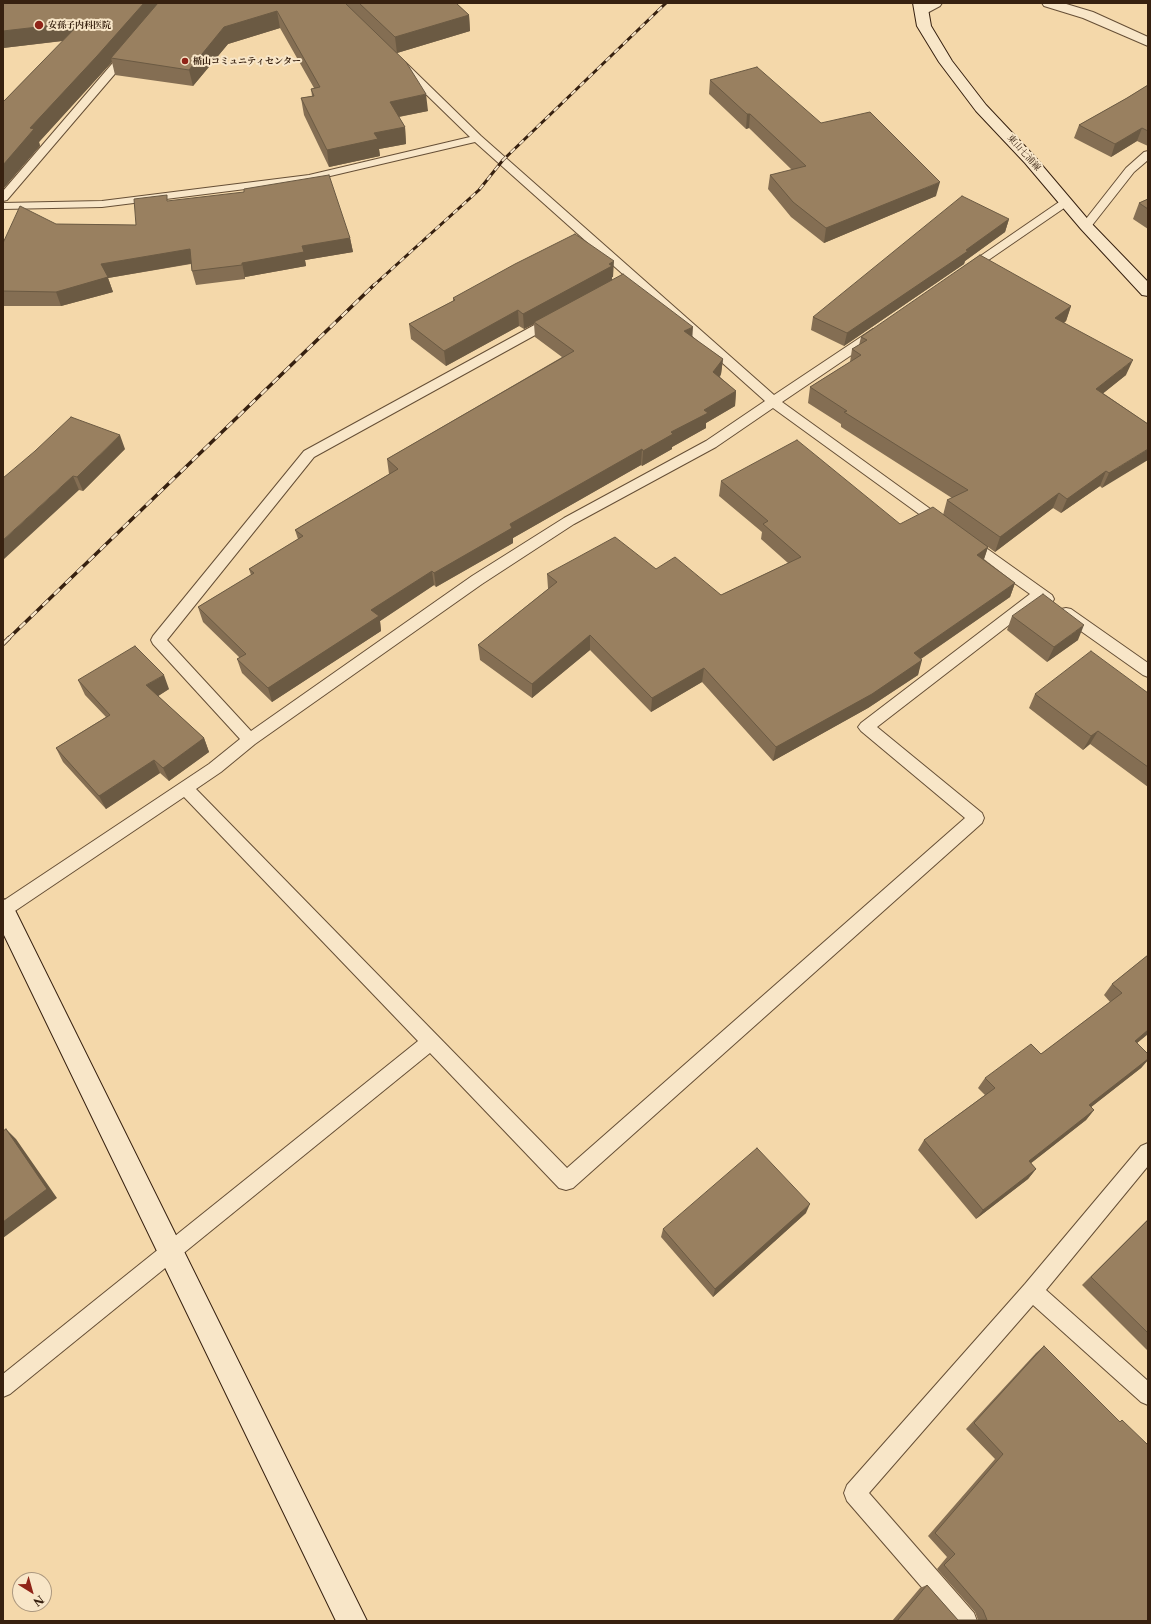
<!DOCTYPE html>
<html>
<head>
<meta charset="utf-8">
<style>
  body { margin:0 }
  #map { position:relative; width:1151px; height:1624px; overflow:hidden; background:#f4d8aa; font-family:"Libre Caslon Text",serif }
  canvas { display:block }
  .frame { position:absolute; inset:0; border:4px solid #372110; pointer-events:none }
  .north { position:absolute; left:12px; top:1572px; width:40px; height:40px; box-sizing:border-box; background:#f8e6c8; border:1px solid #ab977e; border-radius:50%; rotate:143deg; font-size:11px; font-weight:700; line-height:16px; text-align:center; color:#372110 }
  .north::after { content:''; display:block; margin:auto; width:14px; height:18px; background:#8f2418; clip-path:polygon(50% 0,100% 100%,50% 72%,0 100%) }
</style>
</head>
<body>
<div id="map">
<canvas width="1151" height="1624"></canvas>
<div class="frame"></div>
<div class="north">N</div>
</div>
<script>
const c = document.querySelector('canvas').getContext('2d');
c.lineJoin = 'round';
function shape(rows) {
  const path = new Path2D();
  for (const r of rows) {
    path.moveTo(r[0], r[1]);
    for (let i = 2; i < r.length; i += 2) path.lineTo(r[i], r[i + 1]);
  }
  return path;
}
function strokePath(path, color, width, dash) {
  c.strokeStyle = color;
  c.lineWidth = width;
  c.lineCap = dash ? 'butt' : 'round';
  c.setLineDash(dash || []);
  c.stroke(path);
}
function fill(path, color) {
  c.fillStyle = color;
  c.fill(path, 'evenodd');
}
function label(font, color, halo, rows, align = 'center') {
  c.font = font + ' "Libre Caslon Text","Noto Serif JP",serif';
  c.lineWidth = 4;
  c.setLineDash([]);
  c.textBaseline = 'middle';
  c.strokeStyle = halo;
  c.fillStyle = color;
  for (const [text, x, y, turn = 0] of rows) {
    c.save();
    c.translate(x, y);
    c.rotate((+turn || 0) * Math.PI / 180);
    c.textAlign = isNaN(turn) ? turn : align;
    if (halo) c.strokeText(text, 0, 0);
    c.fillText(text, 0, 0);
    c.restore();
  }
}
const lane = shape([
  [127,50,132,53,131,55,7,200,3,201,3,191,123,51,127,50],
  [401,61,405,62,481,136,774,395,873,329,881,329,883,332,881,335,782,402,947,521,949,524,947,527,942,529,937,527,773,408,716,447,574,524,482,584,255,744,221,772,196,789,567,1168,965,818,861,731,858,727,861,723,1030,594,962,546,960,542,962,538,967,537,972,538,1052,595,1054,599,1052,603,1047,604,1040,601,877,727,982,813,984,818,982,823,573,1188,566,1190,559,1188,430,1053,10,1394,3,1397,3,1374,418,1041,184,797,9,915,3,917,3,901,209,764,240,739,153,644,151,640,153,636,304,451,549,317,553,316,557,317,559,320,557,323,314,457,167,640,251,731,472,576,564,518,706,441,765,401,475,142,309,181,102,207,3,209,3,203,102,201,309,175,470,137,397,66,396,64,397,62,401,61],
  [1148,151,1148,160,1134,172,1090,228,1082,228,1080,226,1082,224,1126,168,1144,152,1148,151],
  [1066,199,1070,200,1072,202,1070,204,971,272,963,272,961,270,963,268,1062,200,1066,199],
  [1066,608,1071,609,1148,663,1148,677,1143,675,1061,617,1059,613,1061,609,1066,608],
  [1148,1143,1148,1166,1046,1290,1148,1381,1148,1405,1141,1402,1033,1305,869,1493,974,1613,977,1621,951,1621,847,1501,844,1493,847,1485,1025,1284,1141,1146,1148,1143]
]);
const street = shape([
  [925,3,942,3,940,6,927,13,917,13,915,10,917,7,925,3],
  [1042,3,1063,3,1093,12,1148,37,1148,46,1083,18,1044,6,1042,3]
]);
const secondary = shape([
  [913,3,927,3,931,26,952,61,986,105,1035,157,1091,223,1148,282,1148,296,1142,295,1081,229,1025,163,976,111,939,62,917,26,913,3],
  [3,899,11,902,367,1621,336,1621,3,933,3,899]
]);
const railFar2 = shape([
  [373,286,479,190,503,160,666,3]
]);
const railFar1 = shape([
  [8,639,374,285]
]);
const rail = shape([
  [3,644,9,638]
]);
const wall = shape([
  [3,3,456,3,469,15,470,31,397,53,428,111,399,117,405,127,406,144,379,149,380,156,329,167,304,115,301,98,312,96,311,89,314,88,280,28,228,44,193,86,115,75,112,62,39,142,40,146,3,189,3,102,63,41,3,48],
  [710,80,821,123,936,196,824,243,791,217,768,189,770,175,792,170,749,128,746,129,709,94],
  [1148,85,1148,146,1137,141,1111,157,1074,138,1079,125,1127,98],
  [1148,199,1148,229,1133,219,1139,203],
  [168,201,350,238,353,252,305,260,306,266,245,277,245,279,196,285,192,271,191,264,108,278,113,292,61,306,3,306,3,243,56,224,136,225],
  [1009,219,1005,232,965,261,964,264,844,346,811,330,813,317],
  [612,277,612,280,723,359,721,374,720,377,736,391,735,406,706,423,706,428,672,447,672,449,642,466,641,465,513,538,513,543,436,587,434,585,380,621,381,631,272,702,242,673,237,659,240,658,203,622,198,607,251,575,249,569,298,539,295,530,389,474,387,459,562,357,535,337,534,324,524,329,519,326,446,366,411,339,409,324,453,301,453,298,613,277],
  [1071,306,1066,321,1064,323,1126,375,1103,393,1148,424,1102,488,1100,486,1061,513,1053,508,995,552,988,547,984,559,1015,583,1010,597,921,659,918,675,868,708,773,761,702,682,651,712,590,650,532,698,480,660,478,645,548,589,548,588,547,574,656,569,721,595,788,563,761,539,762,532,719,496,721,481,900,524,943,515,947,500,952,498,841,427,841,424,808,403,810,387,850,362,852,349,859,345,861,337],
  [125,449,83,491,79,490,3,478],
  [1012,616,1078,640,1047,662,1007,630],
  [78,680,169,689,158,696,204,738,209,752,169,781,160,773,106,809,63,762,56,748,106,717,85,695],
  [1148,693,1148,787,1090,744,1083,750,1029,708,1035,694],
  [1148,955,1148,1034,1137,1043,1148,1054,1148,1060,1141,1068,1091,1107,1094,1110,1086,1120,1031,1163,1036,1169,1028,1179,976,1219,918,1150,924,1140,985,1095,978,1088,985,1078,1041,1054,1110,1002,1104,995,1112,984],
  [806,1213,713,1297,661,1237,663,1229],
  [1148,1219,1148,1351,1082,1285],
  [1044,1346,1119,1422,1122,1420,1148,1621,892,1621,920,1588,927,1585,958,1620,978,1620,975,1612,937,1569,947,1557,928,1536,995,1459,966,1429,1036,1353]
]);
const shadedWall = shape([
  [144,3,162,3,111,58,112,62,39,142,40,146,3,189,3,165,30,128],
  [277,11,280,28,228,44,193,86,189,70,224,27],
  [469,15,470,31,397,53,395,37],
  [81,22,86,38,3,48,3,31],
  [426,94,428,111,392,118,390,102],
  [747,114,750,114,749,128,746,129],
  [405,127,406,144,379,149,380,156,329,167,327,150,374,133],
  [1142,128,1137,141,1111,157,1115,144],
  [940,182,936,196,824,243,826,228],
  [1009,219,1005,232,965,261,964,264,844,346,847,333,966,250],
  [350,238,353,252,305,260,306,266,245,277,245,279,242,263,302,246],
  [190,249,194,263,108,278,113,292,61,306,56,292,101,264],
  [614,261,613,277,612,277,612,281,534,322,534,324,524,329,523,314],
  [1071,306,1066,321,1049,333,1055,318],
  [518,310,519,326,446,366,444,351],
  [693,327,692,342,684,331],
  [723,359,721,374,712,388,713,372],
  [1133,360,1126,375,1090,404,1096,389],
  [736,391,735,406,706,423,706,428,672,447,672,449,642,466,643,451,704,410],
  [120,435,125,449,83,491,77,477],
  [642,449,641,465,513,538,513,543,436,587,434,573,510,524],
  [1148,449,1148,460,1102,488,1109,473],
  [1106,471,1100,486,1061,513,1067,499],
  [73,476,79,490,3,560,3,540],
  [1059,493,1053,508,995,552,1000,537],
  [988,547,983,562,977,555],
  [432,571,434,585,380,621,381,631,272,702,268,688,371,610],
  [1015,583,1010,597,909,667,914,653],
  [1084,625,1078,640,1047,662,1054,647],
  [590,635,590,650,532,698,532,684],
  [922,660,918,675,868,708,773,761,776,747],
  [704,668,702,682,651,712,652,698],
  [164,675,169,689,152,700,146,685],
  [1098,731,1090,744,1083,750,1091,736],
  [204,738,209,752,169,781,163,768],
  [154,760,160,773,106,809,99,796],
  [1148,1030,1148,1034,1126,1052,1135,1041],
  [1148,1059,1148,1060,1141,1068,1081,1115,1089,1105],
  [1094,1110,1086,1120,1021,1171,1029,1161],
  [6,1129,16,1139,57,1198,3,1238],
  [1036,1169,1028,1179,976,1219,983,1210],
  [810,1204,806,1213,713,1297,715,1289]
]);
const building = shape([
  [3,3,144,3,97,56,30,128,34,129,3,165,3,102,81,22,3,31,3,3],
  [158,3,345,3,406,62,426,94,390,102,405,127,374,133,378,139,327,150,301,98,314,96,311,89,320,87,277,11,224,27,189,70,111,58,158,3],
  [359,3,456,3,469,15,395,37,359,3],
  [757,67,821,123,870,112,940,182,826,228,793,202,770,175,806,166,750,114,747,114,710,80,757,67],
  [1148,85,1148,131,1142,128,1115,144,1079,125,1127,98,1148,85],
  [329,175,350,238,302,246,304,252,242,263,242,265,192,271,190,249,101,264,108,277,56,292,3,291,3,243,20,206,56,224,136,225,134,199,167,195,167,201,244,192,244,189,329,175],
  [962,196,1009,219,966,250,968,251,847,333,813,317,962,196],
  [1148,199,1148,209,1139,203,1148,199],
  [575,234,614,261,609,264,612,266,523,314,518,310,444,351,409,324,455,300,453,298,515,264,575,234],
  [980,255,1071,306,1055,318,1133,360,1096,389,1148,424,1148,449,1109,473,1106,471,1067,499,1059,493,1000,537,947,500,968,490,844,412,847,411,810,387,861,355,852,349,867,340,861,337,980,255],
  [623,274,693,327,684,331,723,359,713,372,736,391,704,410,708,413,671,432,673,434,643,451,642,449,510,524,512,528,434,573,432,571,371,610,379,616,268,688,237,659,246,654,198,607,254,573,249,569,303,536,295,530,398,469,387,459,574,351,534,322,623,274],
  [71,417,120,435,77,477,73,476,3,540,3,478,35,451,71,417],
  [797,440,900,524,933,507,988,547,977,555,1015,583,914,653,922,660,872,694,776,747,704,668,652,698,590,635,532,684,478,645,557,582,547,574,615,537,656,569,675,557,721,595,801,557,763,524,768,521,721,481,797,440],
  [1043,594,1084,625,1054,647,1012,616,1043,594],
  [135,646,164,675,146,685,204,738,163,768,154,760,99,796,56,748,110,715,78,680,135,646],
  [1091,651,1148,693,1148,767,1098,731,1091,736,1035,694,1091,651],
  [1148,955,1148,1030,1135,1041,1148,1054,1148,1059,1089,1105,1094,1110,1029,1161,1036,1169,983,1210,924,1140,995,1088,985,1078,1031,1044,1041,1054,1122,993,1112,984,1148,955],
  [6,1129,47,1189,3,1222,3,1131,6,1129],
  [757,1148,810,1204,715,1289,663,1229,757,1148],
  [1148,1220,1148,1333,1091,1277,1148,1220],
  [1044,1346,1120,1422,1122,1420,1148,1445,1148,1621,897,1621,927,1585,958,1620,987,1620,983,1610,944,1565,955,1554,935,1533,1003,1454,974,1423,1044,1346]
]);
const markers = [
  [39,25,5,"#8f2418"],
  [185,61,4,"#8f2418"]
];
const farPoinames = [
  ["安孫子内科医院",48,25],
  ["楯山コミュニティセンター",193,61]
];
const farStreetnames = [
  ["東山七浦線",1024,153,48]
];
strokePath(lane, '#664f36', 2);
strokePath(street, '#664f36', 2);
strokePath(secondary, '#372110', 2);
fill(lane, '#f8e6c8');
fill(street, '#f8e6c8');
fill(secondary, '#f8e6c8');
strokePath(railFar2, '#372110', 3);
strokePath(railFar1, '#372110', 3.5);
strokePath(rail, '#372110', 4.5);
strokePath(railFar2, '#f8e6c8', 2, [6]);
strokePath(railFar1, '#f8e6c8', 2.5, [8]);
strokePath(rail, '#f8e6c8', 3, [9]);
fill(wall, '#846e53');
fill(shadedWall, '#6b5a43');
fill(building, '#998060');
strokePath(building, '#6b5a43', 1);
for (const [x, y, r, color] of markers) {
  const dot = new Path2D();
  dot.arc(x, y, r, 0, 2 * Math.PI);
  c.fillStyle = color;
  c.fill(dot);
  strokePath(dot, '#f8e6c8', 1.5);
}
label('bold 9px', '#372110', '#f8e6c8', farPoinames, 'left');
label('9px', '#372110', '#f8e6c8', farStreetnames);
</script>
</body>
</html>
